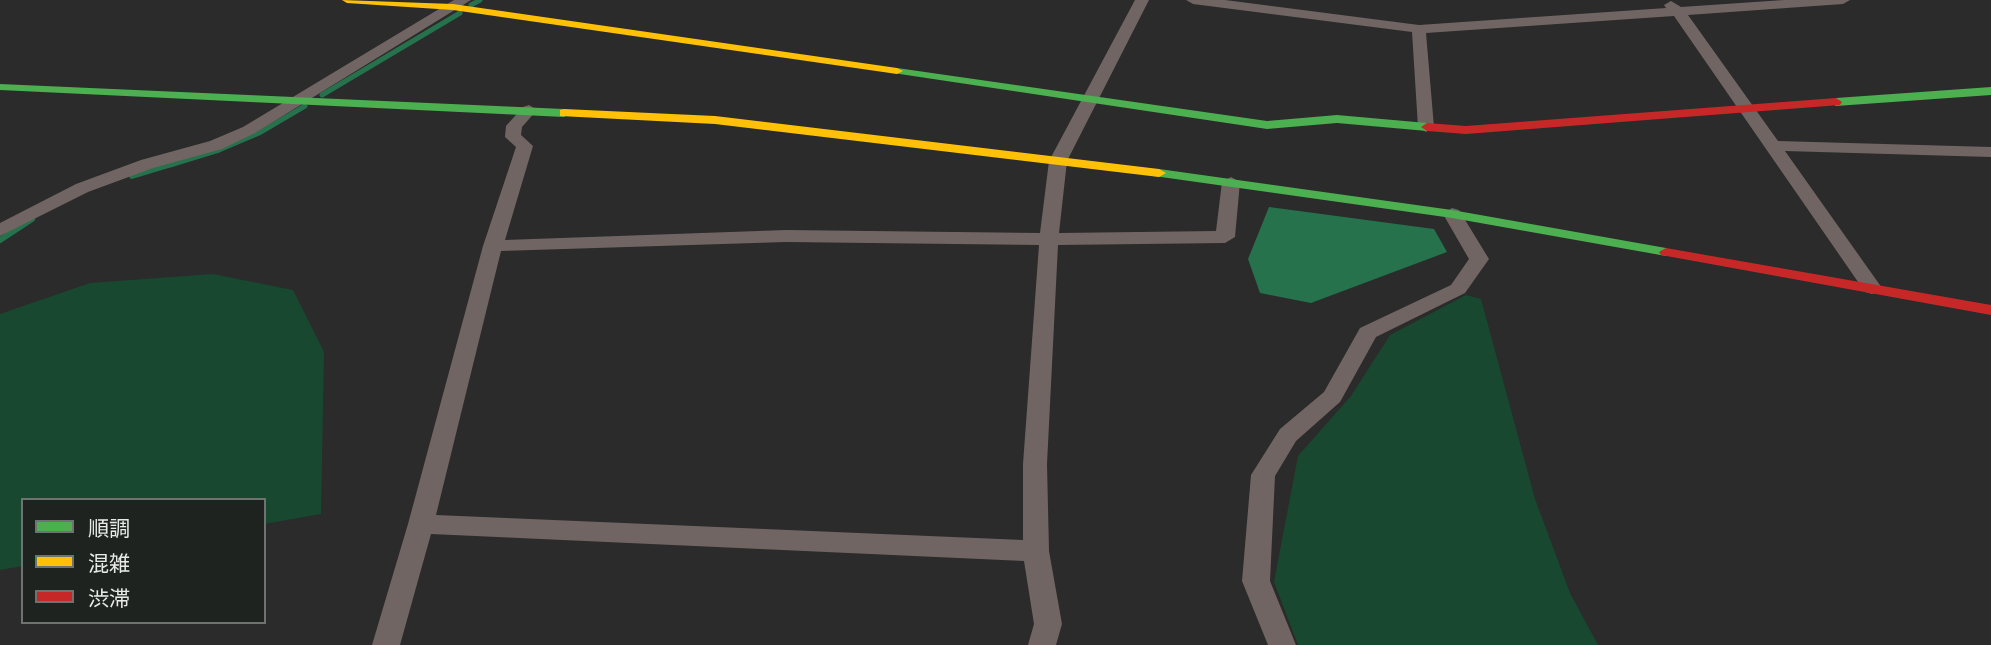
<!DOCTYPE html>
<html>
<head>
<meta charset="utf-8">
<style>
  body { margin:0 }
  #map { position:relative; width:1991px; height:645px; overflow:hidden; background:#2a2b2a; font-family:"Asap Condensed","Noto Sans JP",sans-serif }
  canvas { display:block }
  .legend { position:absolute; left:21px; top:498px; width:245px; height:126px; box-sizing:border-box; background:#1f2320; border:2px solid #6f7370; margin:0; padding:9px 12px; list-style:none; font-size:21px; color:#e7eae8 }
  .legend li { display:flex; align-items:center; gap:14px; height:35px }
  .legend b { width:35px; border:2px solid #6f7370 }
</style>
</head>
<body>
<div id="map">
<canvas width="1991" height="645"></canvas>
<ul class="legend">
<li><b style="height:9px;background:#4caf50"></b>順調</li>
<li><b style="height:9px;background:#ffc107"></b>混雑</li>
<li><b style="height:9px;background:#c62828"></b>渋滞</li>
</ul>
</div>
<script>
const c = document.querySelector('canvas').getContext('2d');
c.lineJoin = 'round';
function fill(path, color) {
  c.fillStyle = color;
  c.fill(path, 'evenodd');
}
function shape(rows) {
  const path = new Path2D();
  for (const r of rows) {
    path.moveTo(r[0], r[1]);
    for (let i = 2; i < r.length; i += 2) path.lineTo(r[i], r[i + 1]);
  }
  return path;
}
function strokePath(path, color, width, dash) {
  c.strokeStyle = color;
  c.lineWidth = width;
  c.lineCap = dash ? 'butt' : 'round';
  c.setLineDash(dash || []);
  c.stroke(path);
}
const green = shape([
  [213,274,293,290,324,352,321,514,264,524,264,500,23,500,23,566,0,570,0,314,90,283],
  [1466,295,1481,299,1535,499,1570,593,1598,645,1298,645,1274,582,1298,456,1351,396,1390,335]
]);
const water = shape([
  [1269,207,1434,229,1447,252,1311,303,1260,293,1248,259]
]);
const streamFar1 = shape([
  [471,5,480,0],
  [322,95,460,13],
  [170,165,219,150,259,133,305,106]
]);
const stream = shape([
  [132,176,175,163],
  [0,240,32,219]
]);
const street = shape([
  [454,0,471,0,255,133,222,149,153,168,88,192,0,236,0,223,76,184,141,160,210,141,243,127,454,0],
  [1135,0,1149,0,1067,161,1059,233,1216,231,1222,182,1231,177,1240,182,1235,237,1225,243,1058,245,1047,464,1049,551,1062,624,1056,645,1028,645,1034,624,1024,561,431,534,400,645,372,645,408,524,483,246,516,147,505,137,506,126,523,107,529,105,537,110,522,127,521,135,533,146,505,240,786,230,1040,233,1049,161,1135,0],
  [786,242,1039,245,1023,464,1023,540,436,515,501,251,786,242],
  [1186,0,1225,0,1419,25,1666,8,1664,5,1671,1,1681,7,1784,0,1850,0,1843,4,1688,15,1778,141,1991,147,1991,157,1785,151,1882,288,1879,292,1872,294,1865,292,1674,16,1426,33,1434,127,1426,132,1418,127,1412,32,1193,4,1186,0],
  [1452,208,1459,210,1489,259,1465,293,1376,337,1340,402,1296,441,1275,476,1270,581,1296,645,1268,645,1242,581,1251,475,1280,429,1324,392,1360,328,1451,285,1469,259,1443,214,1452,208]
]);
const fast = shape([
  [897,68,1267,121,1337,115,1427,123,1433,127,1427,131,1337,123,1267,129,893,73,893,69,897,68],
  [0,84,564,109,570,113,564,117,0,90,0,84],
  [1991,87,1991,95,1836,106,1830,102,1836,98,1991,87],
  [1159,169,1452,210,1666,248,1673,252,1666,256,1452,218,1154,176,1154,170,1159,169]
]);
const slow = shape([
  [342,0,453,4,897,68,903,71,897,74,453,10,347,3,342,0],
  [564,109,715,116,1159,169,1166,173,1159,177,715,124,560,116,560,110,564,109]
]);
const jam = shape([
  [1836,98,1842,102,1840,105,1466,134,1427,131,1421,127,1427,123,1466,126,1836,98],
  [1666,248,1991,305,1991,315,1661,255,1659,252,1666,248]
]);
fill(green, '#194830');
fill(water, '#25724d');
strokePath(streamFar1, '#25724d', 5);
strokePath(stream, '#25724d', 6);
fill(street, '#706563');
fill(fast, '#4caf50');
fill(slow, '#ffc107');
fill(jam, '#c62828');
</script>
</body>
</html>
